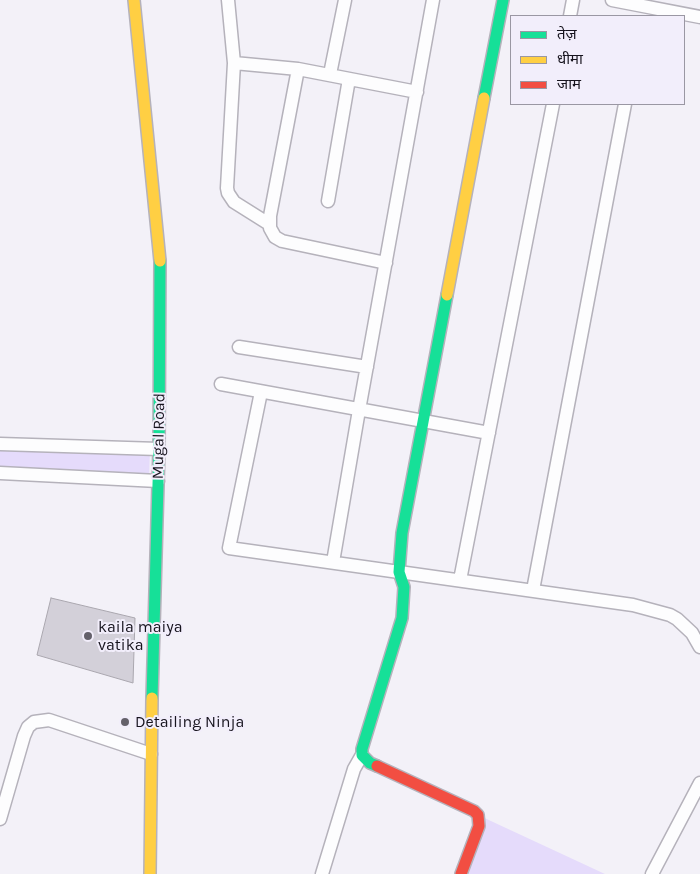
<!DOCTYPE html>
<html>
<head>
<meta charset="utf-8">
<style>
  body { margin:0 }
  #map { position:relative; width:700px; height:874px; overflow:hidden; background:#f3f1f8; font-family:Karla,"Noto Sans Devanagari",sans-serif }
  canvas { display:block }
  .legend { position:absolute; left:510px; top:15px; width:175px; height:90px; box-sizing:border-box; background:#f2eefb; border:1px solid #9a97a3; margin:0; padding:6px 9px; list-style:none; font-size:15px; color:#17141e }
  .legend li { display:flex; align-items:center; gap:10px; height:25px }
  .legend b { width:25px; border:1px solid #9a97a3 }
</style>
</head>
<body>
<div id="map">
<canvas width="700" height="874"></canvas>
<ul class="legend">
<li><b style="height:6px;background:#16e098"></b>तेज़</li>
<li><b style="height:6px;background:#ffcf43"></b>धीमा</li>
<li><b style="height:6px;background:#f24e42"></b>जाम</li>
</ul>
</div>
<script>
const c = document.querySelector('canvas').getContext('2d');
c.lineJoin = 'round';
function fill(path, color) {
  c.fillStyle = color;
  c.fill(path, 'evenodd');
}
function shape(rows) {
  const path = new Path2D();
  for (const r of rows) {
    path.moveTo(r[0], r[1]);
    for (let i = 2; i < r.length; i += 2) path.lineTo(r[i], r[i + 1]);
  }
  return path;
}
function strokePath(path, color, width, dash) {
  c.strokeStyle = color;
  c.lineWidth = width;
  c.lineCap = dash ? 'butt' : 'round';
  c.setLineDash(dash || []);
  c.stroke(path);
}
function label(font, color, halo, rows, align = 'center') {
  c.font = font + ' Karla,sans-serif';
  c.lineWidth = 4;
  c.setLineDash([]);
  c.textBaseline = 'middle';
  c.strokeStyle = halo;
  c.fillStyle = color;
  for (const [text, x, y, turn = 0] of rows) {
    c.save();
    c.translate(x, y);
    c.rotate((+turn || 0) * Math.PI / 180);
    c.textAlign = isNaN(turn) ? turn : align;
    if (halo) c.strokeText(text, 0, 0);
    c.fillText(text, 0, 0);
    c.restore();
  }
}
const green = shape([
  [0,444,150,448,149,481,0,473],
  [478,815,605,874,458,874]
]);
const building = shape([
  [51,598,135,618,133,683,37,655,51,598]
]);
const street = shape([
  [228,0,234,63,227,188,228,193,234,202,269,224],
  [612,0,700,17],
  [570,16,573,0],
  [234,63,298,69,417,92],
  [298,69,270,216,270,228,275,237,282,241,386,263],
  [330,74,345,0],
  [328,201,349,79],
  [239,347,367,367],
  [221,384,489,433],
  [261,392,229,548,633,605,670,615,677,619,692,633,700,647],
  [0,444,159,449],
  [0,473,158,481],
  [333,562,359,410,433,0],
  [460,580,553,104],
  [533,590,625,104],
  [0,819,24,736,28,727,34,722,49,720,151,754],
  [322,874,354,769,362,755],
  [652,874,700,783]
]);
const fast = shape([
  [484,98,503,0],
  [152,698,159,449,160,261],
  [377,766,370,763,362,755,362,749,402,618,404,587,399,572,402,533,447,295]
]);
const slow = shape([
  [134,0,160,261],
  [447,295,484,98],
  [150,874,152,698]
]);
const jam = shape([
  [377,766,474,811,478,815,479,826,461,874]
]);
const markers = [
  [88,636,5,"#64616a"],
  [125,722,5,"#64616a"]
];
const streetNames = [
  ["Mugal Road",159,436,-89]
];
const poiNames = [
  ["kaila maiya",98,627],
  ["vatika",98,645],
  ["Detailing Ninja",135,722]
];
fill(green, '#e5dbfb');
fill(building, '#d3d0d9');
strokePath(building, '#aaa7af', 1);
strokePath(street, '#b5b2bb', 15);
strokePath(fast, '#b5b2bb', 14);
strokePath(slow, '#b5b2bb', 14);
strokePath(jam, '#b5b2bb', 14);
strokePath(street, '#fdfdfe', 12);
strokePath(fast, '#16e098', 11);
strokePath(slow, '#ffcf43', 11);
strokePath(jam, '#f24e42', 11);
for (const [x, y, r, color] of markers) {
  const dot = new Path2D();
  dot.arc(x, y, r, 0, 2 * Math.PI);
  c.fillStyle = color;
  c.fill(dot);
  strokePath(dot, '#f2eefb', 2);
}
label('16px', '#17141e', '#f2eefb', streetNames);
label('16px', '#17141e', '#f2eefb', poiNames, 'left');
</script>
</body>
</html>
